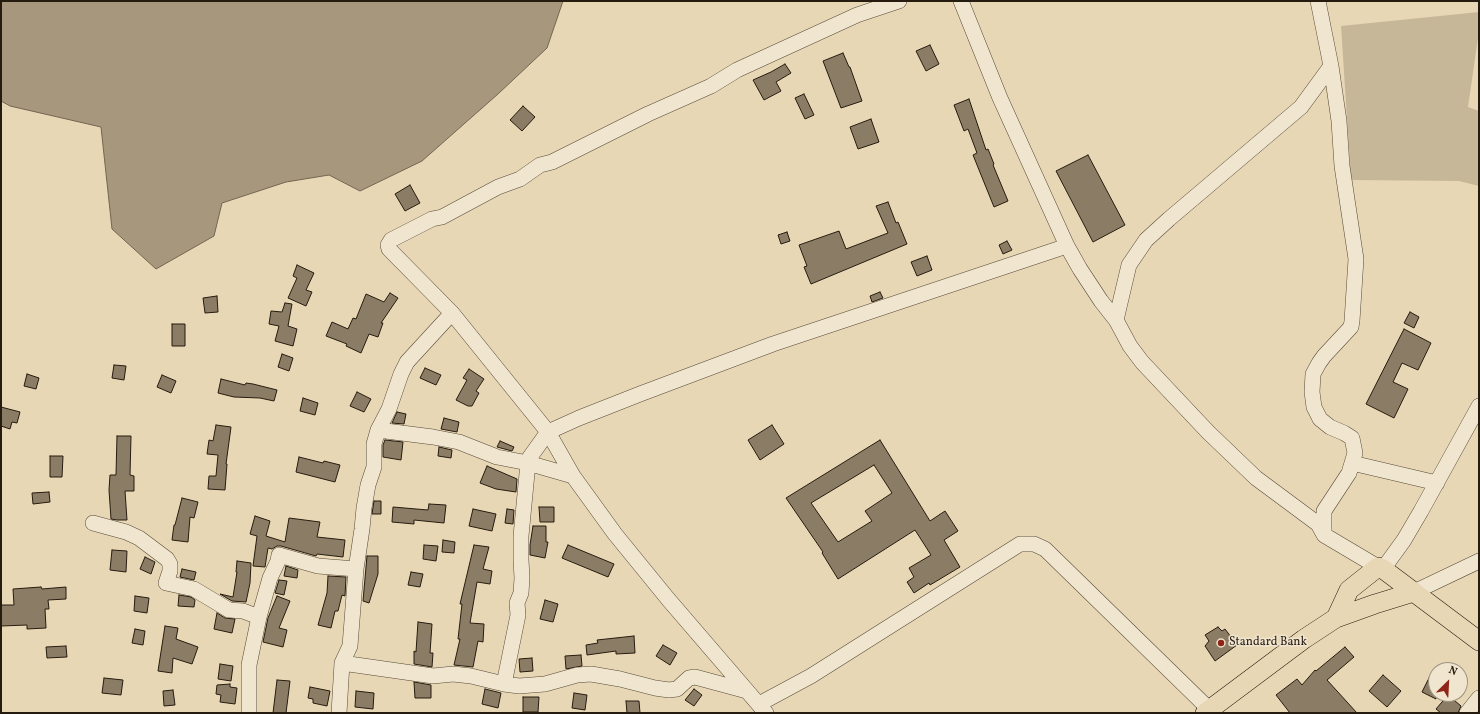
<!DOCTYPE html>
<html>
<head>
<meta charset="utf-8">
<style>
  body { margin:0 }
  #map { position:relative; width:1480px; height:714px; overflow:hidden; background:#e8d7b5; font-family:Vollkorn,serif }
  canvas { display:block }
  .frame { position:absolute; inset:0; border:2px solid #261b0f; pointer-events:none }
  .north { position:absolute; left:1428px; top:662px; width:40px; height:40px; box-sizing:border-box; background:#f0e5cf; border:1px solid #9f9482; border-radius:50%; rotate:24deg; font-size:11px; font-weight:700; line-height:16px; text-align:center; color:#261b0f }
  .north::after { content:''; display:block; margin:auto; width:14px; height:18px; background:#8f2418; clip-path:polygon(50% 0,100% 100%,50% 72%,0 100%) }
</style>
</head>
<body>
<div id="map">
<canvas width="1480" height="714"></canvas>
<div class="frame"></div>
<div class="north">N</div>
</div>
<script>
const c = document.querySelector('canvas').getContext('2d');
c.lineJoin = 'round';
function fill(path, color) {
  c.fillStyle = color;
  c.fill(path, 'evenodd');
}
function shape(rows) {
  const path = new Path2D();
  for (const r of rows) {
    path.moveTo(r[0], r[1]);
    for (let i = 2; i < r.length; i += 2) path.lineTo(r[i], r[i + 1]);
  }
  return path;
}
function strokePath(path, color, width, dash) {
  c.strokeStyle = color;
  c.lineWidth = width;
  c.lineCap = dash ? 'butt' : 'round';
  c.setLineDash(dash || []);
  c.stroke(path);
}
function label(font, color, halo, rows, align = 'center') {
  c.font = font + ' Vollkorn,serif';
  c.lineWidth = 3;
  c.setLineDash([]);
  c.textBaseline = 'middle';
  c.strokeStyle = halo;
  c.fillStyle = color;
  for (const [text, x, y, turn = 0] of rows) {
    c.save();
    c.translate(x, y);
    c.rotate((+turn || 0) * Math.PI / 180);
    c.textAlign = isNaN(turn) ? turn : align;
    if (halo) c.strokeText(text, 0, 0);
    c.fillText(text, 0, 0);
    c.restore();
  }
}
const green = shape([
  [1479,12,1479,31,1468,107,1479,111,1479,186,1459,181,1351,180,1341,26]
]);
const water = shape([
  [1,1,563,1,547,48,498,94,422,161,360,191,329,175,286,182,222,203,214,236,156,269,112,229,101,127,10,106,1,101,1,1]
]);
const building = shape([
  [930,45,939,64,926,71,916,51,930,45],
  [843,53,849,67,850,67,862,101,841,108,823,61,843,53],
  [785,64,791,73,776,82,781,91,764,100,753,80,771,72,785,64],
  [804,94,814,115,805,119,795,98,804,94],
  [969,99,986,150,988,149,994,164,993,165,1008,201,994,207,973,155,977,153,968,129,964,131,954,105,969,99],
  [523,106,535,117,522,131,510,120,523,106],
  [871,119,879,142,858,149,850,127,871,119],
  [1088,155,1125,225,1093,242,1056,171,1088,155],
  [410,185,420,203,405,211,395,194,410,185],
  [888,202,896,223,898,222,907,244,811,284,804,267,807,266,799,245,839,231,846,249,888,233,876,206,888,202],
  [787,232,790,241,781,244,778,235,787,232],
  [1007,241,1012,250,1003,254,999,245,1007,241],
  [927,256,932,270,917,276,911,262,927,256],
  [297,265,314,273,306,290,312,292,306,306,288,298,297,278,293,276,297,265],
  [880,292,883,298,872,302,870,296,880,292],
  [390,293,398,298,381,323,383,323,378,337,369,334,361,353,346,346,347,344,326,336,332,322,348,329,353,318,356,319,366,294,384,302,390,293],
  [217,296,218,312,205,313,203,298,217,296],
  [285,303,292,304,288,326,297,329,293,346,275,341,279,326,269,324,271,311,282,312,285,303],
  [1410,312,1419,317,1414,328,1404,323,1410,312],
  [172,324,185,324,185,346,172,346,172,324],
  [1404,329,1431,343,1418,370,1402,363,1393,382,1408,389,1394,418,1366,404,1404,329],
  [282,354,293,358,289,371,278,367,282,354],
  [114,365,126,366,124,380,112,378,114,365],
  [425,368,441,375,436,385,420,378,425,368],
  [469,369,484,379,476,391,479,393,472,406,468,406,456,400,467,380,463,378,469,369],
  [27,374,39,378,36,389,24,386,27,374],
  [162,375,176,381,171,393,157,387,162,375],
  [221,379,245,385,246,383,253,384,277,390,274,401,260,398,234,397,218,393,221,379],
  [357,392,371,399,364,412,350,406,357,392],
  [303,398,318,403,315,415,300,411,303,398],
  [1,407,20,412,17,423,12,422,10,429,1,426,1,407],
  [397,412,406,414,404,424,392,423,397,412],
  [444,418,459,422,457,432,441,429,444,418],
  [216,425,231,427,226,464,227,464,225,490,208,489,209,476,216,476,218,455,207,454,209,440,213,441,216,425],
  [772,425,784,444,760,460,748,440,772,425],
  [117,436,131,436,130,475,134,476,134,491,125,491,127,520,117,520,111,519,109,490,110,475,116,475,117,436],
  [385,440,403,442,401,460,383,457,383,445,385,440],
  [880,440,930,521,945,511,958,531,944,540,960,567,930,585,929,583,914,593,907,582,914,577,909,568,931,555,915,530,838,579,822,553,823,552,786,498,880,440],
  [874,465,892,493,865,511,872,521,838,542,811,503,874,465],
  [500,441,514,447,512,451,497,447,500,441],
  [439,447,452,450,451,458,438,456,439,447],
  [50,456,63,456,62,477,50,477,50,456],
  [299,457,323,463,324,461,340,465,335,482,296,472,299,457],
  [487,466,517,479,516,492,496,489,480,483,487,466],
  [49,492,50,502,33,504,32,493,49,492],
  [182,498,198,502,194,518,190,517,188,542,172,540,174,525,175,525,182,498],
  [374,501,381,501,381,514,372,514,374,501],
  [429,504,446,505,444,523,414,520,414,524,392,522,393,507,428,510,429,504],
  [539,507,554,507,554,522,540,522,539,507],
  [473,509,496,514,492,531,469,526,473,509],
  [507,509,514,510,513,524,505,523,507,509],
  [255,516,270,521,266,536,285,542,289,518,320,522,317,537,345,540,343,557,317,554,316,556,281,546,277,546,272,549,268,548,265,567,253,566,257,536,250,534,255,516],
  [533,526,546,526,546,542,548,542,545,558,530,555,530,545,533,526],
  [443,540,455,542,454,553,442,552,443,540],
  [424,545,438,546,436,561,423,559,424,545],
  [474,545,489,547,483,569,492,571,490,584,477,582,470,623,484,624,483,642,478,641,473,667,454,665,460,639,458,639,462,604,460,604,474,545],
  [568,545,614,564,608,577,562,558,568,545],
  [112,550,127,551,126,572,110,570,112,550],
  [367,556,378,556,378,574,369,603,363,601,367,556],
  [145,557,155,562,151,574,140,569,145,557],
  [237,561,251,563,250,583,246,602,232,601,220,594,233,597,237,572,236,572,237,561],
  [286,566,298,570,297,578,284,576,286,566],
  [182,569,196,572,194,580,180,577,182,569],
  [411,572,423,574,420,587,408,585,411,572],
  [328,576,346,577,345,596,342,595,338,611,335,611,331,628,318,625,327,593,328,576],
  [279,580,287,581,284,595,275,593,279,580],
  [41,587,42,589,66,587,66,599,48,600,49,609,45,609,46,628,27,629,27,625,1,626,1,605,14,605,13,589,41,587],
  [179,595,191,597,195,600,194,607,178,606,179,595],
  [135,596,149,598,147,613,134,611,135,596],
  [277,596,290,601,279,628,287,630,283,647,263,642,268,618,277,596],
  [545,600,558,604,553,622,540,619,545,600],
  [217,613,225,618,235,619,232,633,214,629,217,613],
  [418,622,432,624,430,653,433,653,432,667,414,664,414,651,416,652,418,622],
  [165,626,178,628,176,639,198,647,192,664,173,658,172,673,158,671,165,626],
  [1218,627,1222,631,1225,629,1237,645,1215,661,1205,646,1209,641,1205,635,1218,627],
  [135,629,145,631,143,645,132,643,135,629],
  [634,636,635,653,616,654,616,651,587,655,586,645,598,643,597,640,634,636],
  [663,645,677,653,670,665,656,656,663,645],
  [66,646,67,657,47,658,46,647,66,646],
  [1345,647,1354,657,1327,680,1357,713,1290,713,1276,695,1297,679,1302,685,1315,670,1316,671,1345,647],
  [581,655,582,666,566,669,565,656,581,655],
  [532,658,533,671,520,672,519,659,532,658],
  [220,664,233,666,231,681,218,679,220,664],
  [1383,675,1401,691,1387,707,1369,691,1383,675],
  [104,678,123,680,121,695,102,693,104,678],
  [1429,678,1436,682,1436,699,1422,692,1429,678],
  [277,680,290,681,286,713,273,713,277,680],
  [414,682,431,685,431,698,415,698,414,682],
  [230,684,230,687,237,688,235,704,220,702,221,695,216,694,217,685,230,684],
  [310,687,330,691,327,706,313,703,313,699,308,698,310,687],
  [485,689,501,693,498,708,482,704,485,689],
  [694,689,702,695,694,706,685,700,694,689],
  [173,690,175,705,164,706,163,691,173,690],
  [356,691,374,693,373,709,355,707,356,691],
  [574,693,587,695,585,710,572,708,574,693],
  [1448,695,1461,706,1458,713,1441,713,1436,709,1448,695],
  [523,697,539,697,538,712,523,712,523,697],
  [626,701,639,701,640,713,627,713,626,701]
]);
const minor = shape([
  [961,1,1000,98,1067,246,1080,269,1101,301,1116,320,1130,346,1142,362,1208,432,1256,478,1318,524,1324,535,1378,567],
  [1318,1,1331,66,1339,121,1342,166,1356,259,1352,321,1351,327,1324,356,1319,363,1313,374,1312,392,1314,407,1320,419,1330,427,1344,433,1352,438,1355,453,1349,473,1324,511,1324,535],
  [1116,320,1129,265,1146,240,1169,219,1301,107,1331,66],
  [378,430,433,437,459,442,497,457,528,463,573,476],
  [1352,463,1437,483],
  [93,523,126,532,139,538,167,559,170,564,170,571,166,583,194,589,229,610,243,611,259,617],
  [1383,569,1404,540,1421,511,1479,406],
  [1414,592,1479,561],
  [342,663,433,676,453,674,471,676,504,684,519,686,545,684,577,675,591,674,620,679,655,688,669,690,677,689,689,678,695,677,747,691],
  [504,684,518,615,517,603,521,593,522,578,521,560,521,536,528,463,530,457,548,432,579,418,640,394,773,344,1067,246],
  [759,704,811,676,1020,544,1034,544,1045,549,1210,710],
  [249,713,249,665,259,617,270,578,278,561,279,555,318,566,356,569],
  [339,713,342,663,350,646,356,569,362,529,364,508,368,485,374,467,374,444,378,430,389,409,401,374,407,362,452,313],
  [766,713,668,599,615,534,573,476,548,432,452,313,389,249,388,245,391,240,432,219,442,217,498,187,520,179,540,165,552,162,648,114,711,86,737,70,857,15,899,1],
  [1467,713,1479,698]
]);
const major = shape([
  [1336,618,1349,590,1378,567,1383,569,1479,641],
  [1205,713,1304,639,1336,618,1375,604,1414,592]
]);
const markers = [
  [1221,643,4,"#8f2418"]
];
const poiNames = [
  ["Standard Bank",1229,643]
];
fill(green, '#c7b799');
fill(water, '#a6977d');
strokePath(water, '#736551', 1);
fill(building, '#8b7d65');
strokePath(building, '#261b0f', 1);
strokePath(minor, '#564a38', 16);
strokePath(major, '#261b0f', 20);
strokePath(minor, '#f0e5cf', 15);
strokePath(major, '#e8d7b5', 19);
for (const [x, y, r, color] of markers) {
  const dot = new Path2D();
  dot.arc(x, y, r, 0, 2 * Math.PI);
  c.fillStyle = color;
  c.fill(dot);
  strokePath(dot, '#f0e5cf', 1.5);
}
label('12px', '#261b0f', '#f0e5cf', poiNames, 'left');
</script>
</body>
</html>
